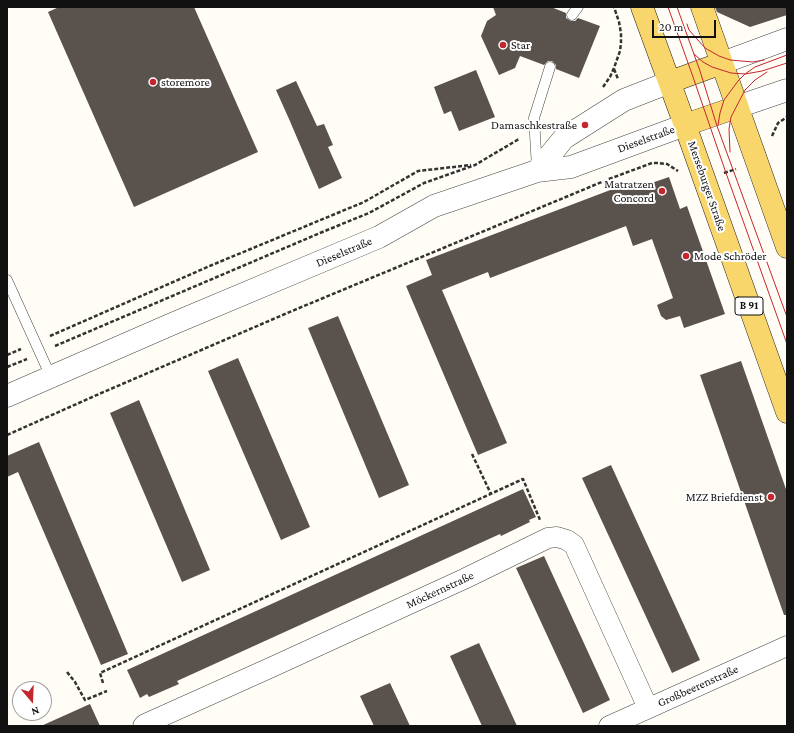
<!DOCTYPE html>
<html>
<head>
<meta charset="utf-8">
<style>
  body { margin:0 }
  #map { position:relative; width:794px; height:733px; overflow:hidden; background:#fffdf5; font-family:"Crimson Pro",serif }
  canvas { display:block }
  .frame { position:absolute; inset:0; border:8px solid #111; pointer-events:none }
  .north { position:absolute; left:12px; top:681px; width:40px; height:40px; box-sizing:border-box; background:#fff; border:1px solid #a0a0a0; border-radius:50%; rotate:161deg; font-size:11px; font-weight:700; line-height:16px; text-align:center; color:#111 }
  .north::after { content:''; display:block; margin:auto; width:14px; height:18px; background:#c4262e; clip-path:polygon(50% 0,100% 100%,50% 72%,0 100%) }
  .scale { position:absolute; left:652px; top:20px; width:64px; height:18px; box-sizing:border-box; border:2px solid #111; border-top:0; padding-left:5px; font-size:12px; line-height:14px; white-space:nowrap; color:#111; -webkit-text-stroke:3px #fff; paint-order:stroke }
</style>
</head>
<body>
<div id="map">
<canvas width="794" height="733"></canvas>
<div class="frame"></div>
<div class="north">N</div>
<div class="scale">20 m</div>
</div>
<script>
const c = document.querySelector('canvas').getContext('2d');
c.lineJoin = 'round';
function fill(path, color) {
  c.fillStyle = color;
  c.fill(path, 'evenodd');
}
function shape(rows) {
  const path = new Path2D();
  for (const r of rows) {
    path.moveTo(r[0], r[1]);
    for (let i = 2; i < r.length; i += 2) path.lineTo(r[i], r[i + 1]);
  }
  return path;
}
function strokePath(path, color, width, dash) {
  c.strokeStyle = color;
  c.lineWidth = width;
  c.lineCap = dash ? 'butt' : 'round';
  c.setLineDash(dash || []);
  c.stroke(path);
}
function label(font, color, halo, rows, align = 'center') {
  c.font = font + ' "Crimson Pro",serif';
  c.lineWidth = 4;
  c.setLineDash([]);
  c.textBaseline = 'middle';
  c.strokeStyle = halo;
  c.fillStyle = color;
  for (const [text, x, y, turn = 0] of rows) {
    c.save();
    c.translate(x, y);
    c.rotate((+turn || 0) * Math.PI / 180);
    c.textAlign = isNaN(turn) ? turn : align;
    if (halo) c.strokeText(text, 0, 0);
    c.fillText(text, 0, 0);
    c.restore();
  }
}
const building = shape([
  [59,7,194,7,258,152,134,207,48,12],
  [493,7,551,7,566,13,566,18,571,21,575,21,578,18,600,26,579,78,556,69,556,65,552,61,548,61,544,65,520,56,515,68,499,75,481,36,487,21,496,15],
  [715,7,787,7,787,15,750,27,717,12],
  [476,70,495,117,459,131,451,111,444,114,434,87],
  [296,81,317,126,324,124,333,145,328,147,342,178,319,189,289,119,276,90],
  [669,177,680,209,687,206,725,314,684,328,680,316,666,320,661,316,657,305,673,298,652,239,633,246,626,226,490,278,488,272,442,290,507,443,478,455,406,286,432,275,426,260,634,181,637,188],
  [338,316,409,485,379,498,308,328],
  [238,358,310,527,281,540,208,371],
  [741,361,787,492,787,615,784,615,700,375],
  [139,400,210,570,182,582,110,413],
  [39,442,128,654,101,665,18,472,7,477,7,456],
  [611,465,700,660,672,673,582,478],
  [523,489,536,517,529,520,530,522,501,536,500,534,177,681,179,684,149,697,147,694,140,698,127,670],
  [544,556,610,700,583,713,516,568],
  [479,643,501,691,517,726,482,726,450,656],
  [390,683,410,726,374,726,360,696],
  [90,704,100,726,41,726]
]);
const path = shape([
  [614,69,618,79],
  [603,87,610,77,614,68,620,51,621,43,621,33,619,22,614,7],
  [772,136,778,123,787,117],
  [724,173,736,169],
  [50,336,212,265,364,202,418,171,471,165],
  [55,346,320,233,369,213,424,183,475,165,519,139],
  [7,355,21,349],
  [7,367,27,359],
  [7,435,99,394,292,311,609,179,652,163,658,163,667,164,678,171],
  [472,454,491,494],
  [67,672,75,682,85,700,107,691],
  [103,683,100,673,523,479,540,520]
]);
const service = shape([
  [572,15,578,7],
  [537,168,534,118,550,67],
  [7,280,51,377]
]);
const minor = shape([
  [143,726,145,724,272,667,464,579,548,538,557,537,567,540,574,545,648,708],
  [609,726,787,646]
]);
const tertiary = shape([
  [722,63,787,39],
  [737,107,787,90],
  [537,171,564,138,624,100,670,82],
  [7,396,172,324,379,237,434,206,537,171,571,167,685,125]
]);
const primary = shape([
  [642,7,685,125,787,412],
  [702,7,787,247],
  [670,82,722,63],
  [685,125,737,107]
]);
const tram = shape([
  [668,7,692,74,726,173,787,344],
  [677,7,700,71,717,126,787,317],
  [687,24,689,30,705,48,719,56,730,60,753,62,764,60],
  [694,54,703,62,712,67,731,73,745,74,762,71,787,63],
  [718,125,720,113,724,100,738,81,745,74,755,67,787,55],
  [730,152,729,129,731,117,745,90,755,80,767,72]
]);
const markers = [
  [503,45,4,"#c4262e"],
  [153,82,4,"#c4262e"],
  [585,125,4,"#c4262e"],
  [662,191,4,"#c4262e"],
  [686,256,4,"#c4262e"],
  [771,497,4,"#c4262e"]
];
const shields = [
  [749,306,28]
];
const shieldNames = [
  ["B 91",749,306]
];
const poiNames = [
  ["Star",511,45],
  ["storemore",161,82],
  ["Damaschkestraße",577,125,"right"],
  ["Matratzen",654,184,"right"],
  ["Concord",654,198,"right"],
  ["Mode Schröder",694,256],
  ["MZZ Briefdienst",763,497,"right"]
];
const streetNames = [
  ["Dieselstraße",646,139,-20],
  ["Merseburger Straße",707,186,71],
  ["Dieselstraße",344,252,-23],
  ["Möckernstraße",440,590,-25],
  ["Großbeerenstraße",698,686,-24]
];
fill(building, '#5a524d');
strokePath(service, '#444', 11);
strokePath(minor, '#444', 21);
strokePath(tertiary, '#444', 23);
strokePath(primary, '#222', 23);
strokePath(path, '#333', 2.5, [4, 2]);
strokePath(service, '#fff', 10);
strokePath(minor, '#fff', 20);
strokePath(tertiary, '#fff', 22);
strokePath(primary, '#f9d66b', 22);
strokePath(tram, '#c4262e', 1);
for (const [x, y, r, color] of markers) {
  const dot = new Path2D();
  dot.arc(x, y, r, 0, 2 * Math.PI);
  c.fillStyle = color;
  c.fill(dot);
  strokePath(dot, '#fff', 1.5);
}
for (const [x, y, w] of shields) {
  const box = new Path2D();
  box.roundRect(x - w / 2, y - 9, w, 18, 3);
  c.fillStyle = '#fff';
  c.fill(box);
  strokePath(box, '#111', 1);
}
label('bold 11px', '#111', null, shieldNames);
label('12px', '#111', '#fff', poiNames, 'left');
label('12px', '#111', '#fff', streetNames);
</script>
</body>
</html>
